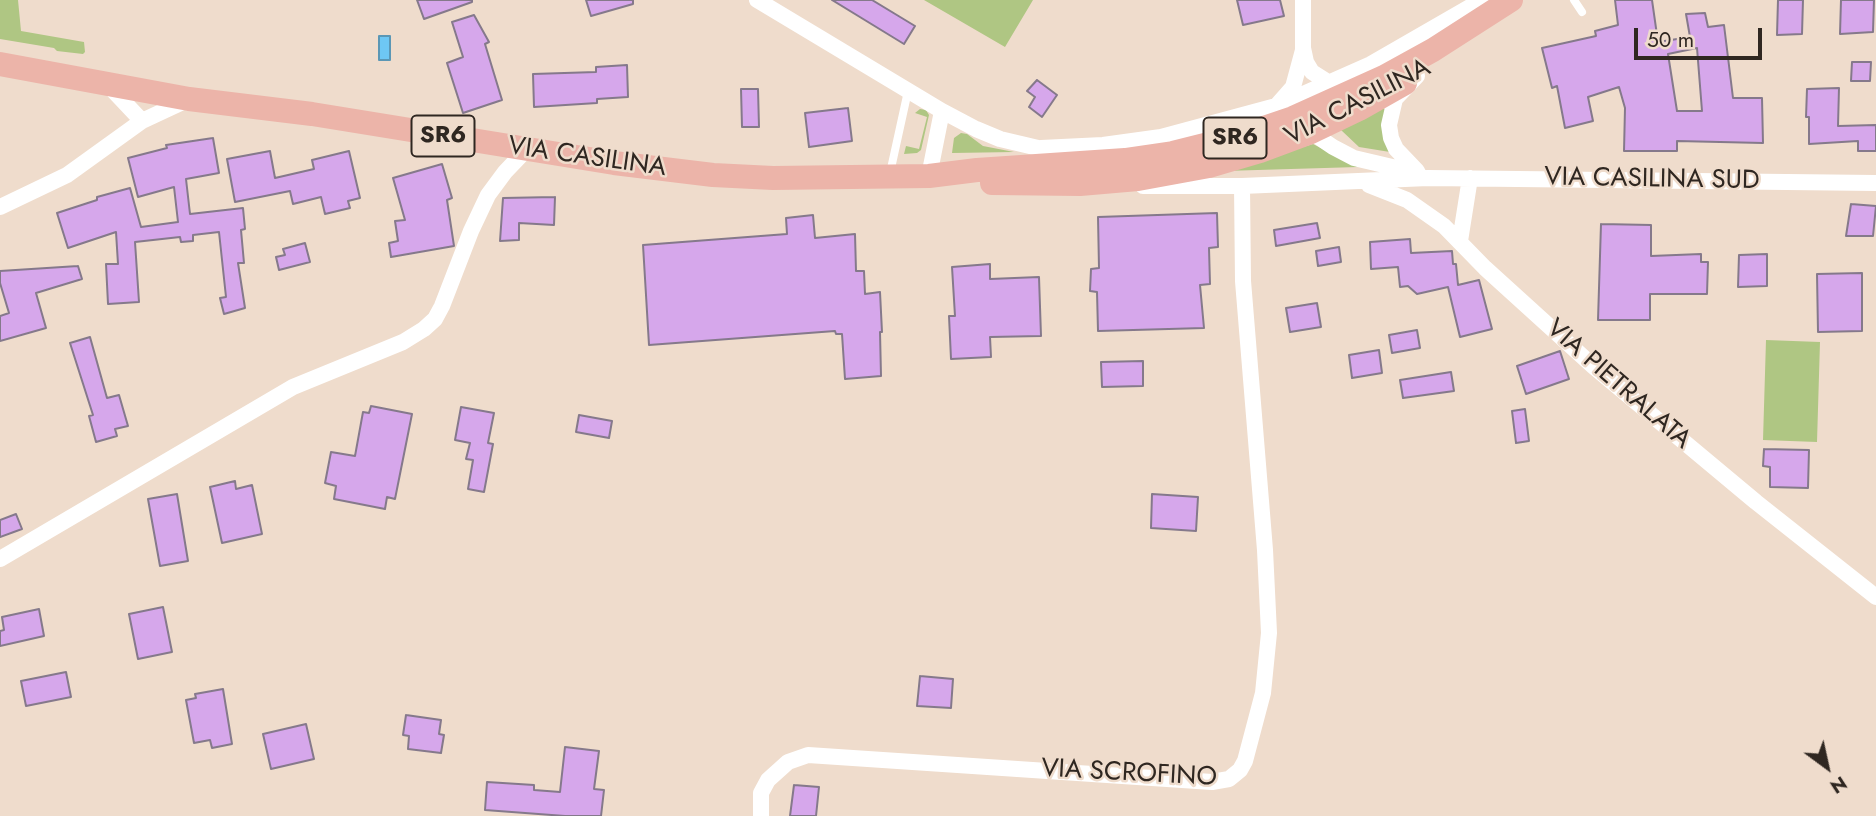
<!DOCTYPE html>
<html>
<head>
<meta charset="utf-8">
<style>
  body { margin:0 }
  #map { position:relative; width:1876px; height:816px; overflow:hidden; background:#efdccc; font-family:Jost,sans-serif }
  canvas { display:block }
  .north { position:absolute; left:1792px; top:732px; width:70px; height:70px; -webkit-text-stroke:5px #efdccc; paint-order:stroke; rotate:147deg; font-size:19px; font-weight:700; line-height:28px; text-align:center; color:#2f2721 }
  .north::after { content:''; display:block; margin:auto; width:24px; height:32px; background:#2f2721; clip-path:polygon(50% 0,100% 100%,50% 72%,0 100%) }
  .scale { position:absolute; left:1634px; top:28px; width:128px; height:32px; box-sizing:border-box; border:4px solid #2f2721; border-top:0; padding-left:9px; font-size:21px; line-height:24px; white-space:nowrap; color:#2f2721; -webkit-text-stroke:5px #efdccc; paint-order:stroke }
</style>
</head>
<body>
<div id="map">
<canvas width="1876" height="816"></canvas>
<div class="north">N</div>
<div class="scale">50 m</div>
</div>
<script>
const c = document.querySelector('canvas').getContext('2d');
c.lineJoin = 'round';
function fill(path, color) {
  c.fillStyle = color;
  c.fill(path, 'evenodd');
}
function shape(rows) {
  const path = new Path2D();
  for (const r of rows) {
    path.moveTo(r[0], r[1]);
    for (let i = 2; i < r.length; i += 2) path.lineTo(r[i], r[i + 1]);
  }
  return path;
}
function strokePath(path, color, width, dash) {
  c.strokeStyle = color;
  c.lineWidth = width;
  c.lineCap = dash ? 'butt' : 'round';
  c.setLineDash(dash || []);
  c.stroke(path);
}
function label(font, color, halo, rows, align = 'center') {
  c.font = font + ' Jost,sans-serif';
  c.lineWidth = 5;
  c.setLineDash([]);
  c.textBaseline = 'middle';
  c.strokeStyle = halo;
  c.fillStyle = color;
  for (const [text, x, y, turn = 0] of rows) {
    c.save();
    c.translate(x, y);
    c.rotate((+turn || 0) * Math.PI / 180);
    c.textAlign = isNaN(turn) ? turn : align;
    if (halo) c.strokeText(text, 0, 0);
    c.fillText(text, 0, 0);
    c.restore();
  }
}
const green = shape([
  [0,0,18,0,21,31,84,42,85,52,83,54,57,51,54,48,0,39],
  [924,0,1033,0,1005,47],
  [1383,108,1386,110,1390,152,1359,147,1341,130],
  [920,109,926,110,929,115,921,150,917,153,904,154,906,146,919,149,927,117,915,113],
  [961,133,967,134,983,146,1014,152,952,153,954,138],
  [1313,144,1358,167,1224,171],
  [1766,340,1820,342,1817,442,1763,440]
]);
const water = shape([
  [379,36,390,36,390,60,379,60,379,36]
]);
const building = shape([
  [417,0,472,0,472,2,424,19,417,0],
  [586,0,633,0,633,4,591,16,586,0],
  [832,0,872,0,915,26,904,44,832,0],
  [1237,0,1280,0,1284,16,1243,25,1237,0],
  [1615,0,1652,0,1658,42,1690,37,1686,14,1705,13,1708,27,1724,25,1733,98,1762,98,1763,143,1677,141,1677,151,1624,151,1625,108,1619,87,1588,97,1593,121,1565,128,1557,86,1552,88,1542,48,1596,36,1595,31,1618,25,1615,0],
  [1697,48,1702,111,1677,111,1668,54,1697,48],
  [1778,0,1803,0,1802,34,1777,35,1778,0],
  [1841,0,1874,0,1873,32,1840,34,1841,0],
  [474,15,489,42,485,44,502,100,463,113,447,63,463,57,452,22,474,15],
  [1852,62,1871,62,1870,81,1851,81,1852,62],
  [627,65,628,97,597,99,597,103,534,107,533,74,596,72,596,67,627,65],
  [1037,80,1057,95,1042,117,1029,107,1035,97,1027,91,1037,80],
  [1839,88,1838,126,1876,125,1876,151,1858,151,1858,141,1809,144,1809,117,1806,117,1807,89,1839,88],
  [741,89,758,89,759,127,742,127,741,89],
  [848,108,852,141,809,147,805,113,848,108],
  [213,138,219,173,186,179,190,214,243,208,245,229,241,230,244,263,238,263,245,308,224,314,220,298,226,297,219,232,193,235,193,241,181,242,180,237,135,242,139,302,108,304,106,264,118,264,116,232,68,248,57,213,97,200,97,197,130,188,141,227,178,222,174,187,138,197,128,158,167,148,166,145,213,138],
  [270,151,275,178,314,169,312,160,349,151,360,198,348,201,350,208,325,214,321,197,293,204,290,191,235,202,227,159,270,151],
  [442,164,452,198,447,200,454,246,391,257,389,243,398,241,395,221,405,220,393,178,442,164],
  [555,197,554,225,519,223,519,240,500,241,503,198,555,197],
  [1851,204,1876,206,1873,236,1846,236,1851,204],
  [1217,213,1218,247,1209,248,1210,284,1200,285,1204,328,1098,331,1097,292,1090,291,1091,269,1099,268,1098,217,1217,213],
  [813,215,815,238,855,234,856,271,864,271,865,294,880,292,882,332,880,332,881,376,845,379,842,334,836,334,835,331,649,345,643,245,787,234,786,218,813,215],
  [1317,223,1320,238,1276,246,1274,230,1317,223],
  [1601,224,1651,225,1651,256,1701,254,1701,262,1708,262,1707,294,1650,294,1650,320,1598,320,1601,224],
  [1410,239,1411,253,1452,251,1453,264,1456,264,1458,285,1479,280,1492,329,1460,337,1448,287,1417,294,1408,286,1400,287,1398,267,1371,269,1370,242,1410,239],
  [305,243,310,262,279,270,276,257,285,255,283,249,305,243],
  [1339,247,1341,262,1318,266,1316,251,1339,247],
  [1767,254,1767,286,1738,287,1739,255,1767,254],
  [990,264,990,279,1039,277,1041,336,990,337,991,357,951,359,949,316,955,316,952,267,990,264],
  [78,266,82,279,36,293,46,328,0,341,0,316,9,313,0,283,0,271,78,266],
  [1862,273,1862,331,1818,332,1817,274,1862,273],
  [1317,303,1321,327,1290,332,1286,308,1317,303],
  [1417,330,1420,348,1392,353,1389,335,1417,330],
  [90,337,107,398,119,395,128,426,115,429,117,436,96,442,89,416,93,415,70,343,90,337],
  [1379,350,1382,373,1352,378,1349,355,1379,350],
  [1560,351,1569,379,1526,394,1517,366,1560,351],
  [1143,361,1143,386,1102,387,1101,362,1143,361],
  [1451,372,1454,391,1403,398,1400,380,1451,372],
  [371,406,412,414,395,499,387,497,385,509,334,499,336,486,325,483,331,452,355,456,363,412,369,413,371,406],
  [461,407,494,413,488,443,493,444,484,492,468,489,473,460,466,459,470,443,455,440,461,407],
  [1525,409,1529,441,1516,443,1512,411,1525,409],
  [579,415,612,421,609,438,576,432,579,415],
  [1764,449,1809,450,1808,488,1770,487,1770,467,1763,466,1764,449],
  [235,481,236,489,252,485,262,534,222,543,210,487,235,481],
  [177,494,188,561,160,566,148,499,177,494],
  [1152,494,1198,497,1196,531,1151,528,1152,494],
  [16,514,22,529,0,537,0,520,16,514],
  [163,607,172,652,138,659,129,614,163,607],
  [39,609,44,636,0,646,0,631,4,630,2,617,39,609],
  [66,672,71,697,26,706,21,681,66,672],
  [920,676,953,679,951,708,917,706,920,676],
  [223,689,232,744,212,748,210,740,194,743,186,700,196,698,195,694,223,689],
  [406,715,441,720,439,734,444,735,441,753,408,749,409,736,403,735,406,715],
  [306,724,314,759,271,769,263,734,306,724],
  [565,747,599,751,594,789,604,790,601,816,565,816,485,810,487,782,534,785,534,790,560,792,565,747],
  [794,785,819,787,816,816,790,816,794,785]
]);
const service = shape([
  [1574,0,1582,12],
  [890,173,908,91]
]);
const minor = shape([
  [757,0,942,111,976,129,1000,139,1051,151],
  [1303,0,1303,48,1306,62,1312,72,1331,84],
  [1417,76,1395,99,1389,125,1391,138,1396,149,1417,171],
  [108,85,142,121,187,100],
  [1278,104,1293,87,1303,50],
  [1306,132,1311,132,1333,147,1354,158,1418,173],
  [1041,148,1103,145,1161,137,1276,106,1371,64,1482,0],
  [929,176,942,111],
  [1369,185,1407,200,1444,226,1485,268,1593,366,1756,502,1876,597],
  [1143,186,1242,186,1428,178,1876,183],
  [0,207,67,175,142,121],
  [1460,241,1470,178],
  [0,559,293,387,403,342,424,329,435,319,442,306,471,231,488,195,505,172,526,150],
  [761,816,761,793,768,780,788,762,808,755,1212,782,1229,779,1240,770,1245,761,1263,693,1269,633,1265,550,1243,281,1242,186]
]);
const primary = shape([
  [0,64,189,99,312,114,614,163,713,175,773,178,929,176,977,170,1125,160,1173,153,1237,137,1293,118,1384,77,1433,50,1511,0],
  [992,183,1080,184,1138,179,1209,166,1260,151,1311,132,1359,109,1405,83]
]);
const shields = [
  [443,136,63],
  [1235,138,63]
];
const shieldNames = [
  ["SR6",443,136],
  ["SR6",1235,138]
];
const streetNames = [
  ["VIA CASILINA",1358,103,-27],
  ["VIA CASILINA",587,158,8],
  ["VIA CASILINA SUD",1652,180,1],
  ["VIA PIETRALATA",1618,385,41],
  ["VIA SCROFINO",1129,774,3]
];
fill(green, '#afc683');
fill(water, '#6ec7f4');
strokePath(water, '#5b97b5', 2);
fill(building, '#d6a7eb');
strokePath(building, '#85798b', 2);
strokePath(service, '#fff', 8);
strokePath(minor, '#fff', 16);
strokePath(primary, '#ecb4a9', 24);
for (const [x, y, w] of shields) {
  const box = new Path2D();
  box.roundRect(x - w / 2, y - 20.5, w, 41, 5);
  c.fillStyle = '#efdccc';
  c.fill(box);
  strokePath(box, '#2f2721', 2);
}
label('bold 24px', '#2f2721', null, shieldNames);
label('26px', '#2f2721', '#efdccc', streetNames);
</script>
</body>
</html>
